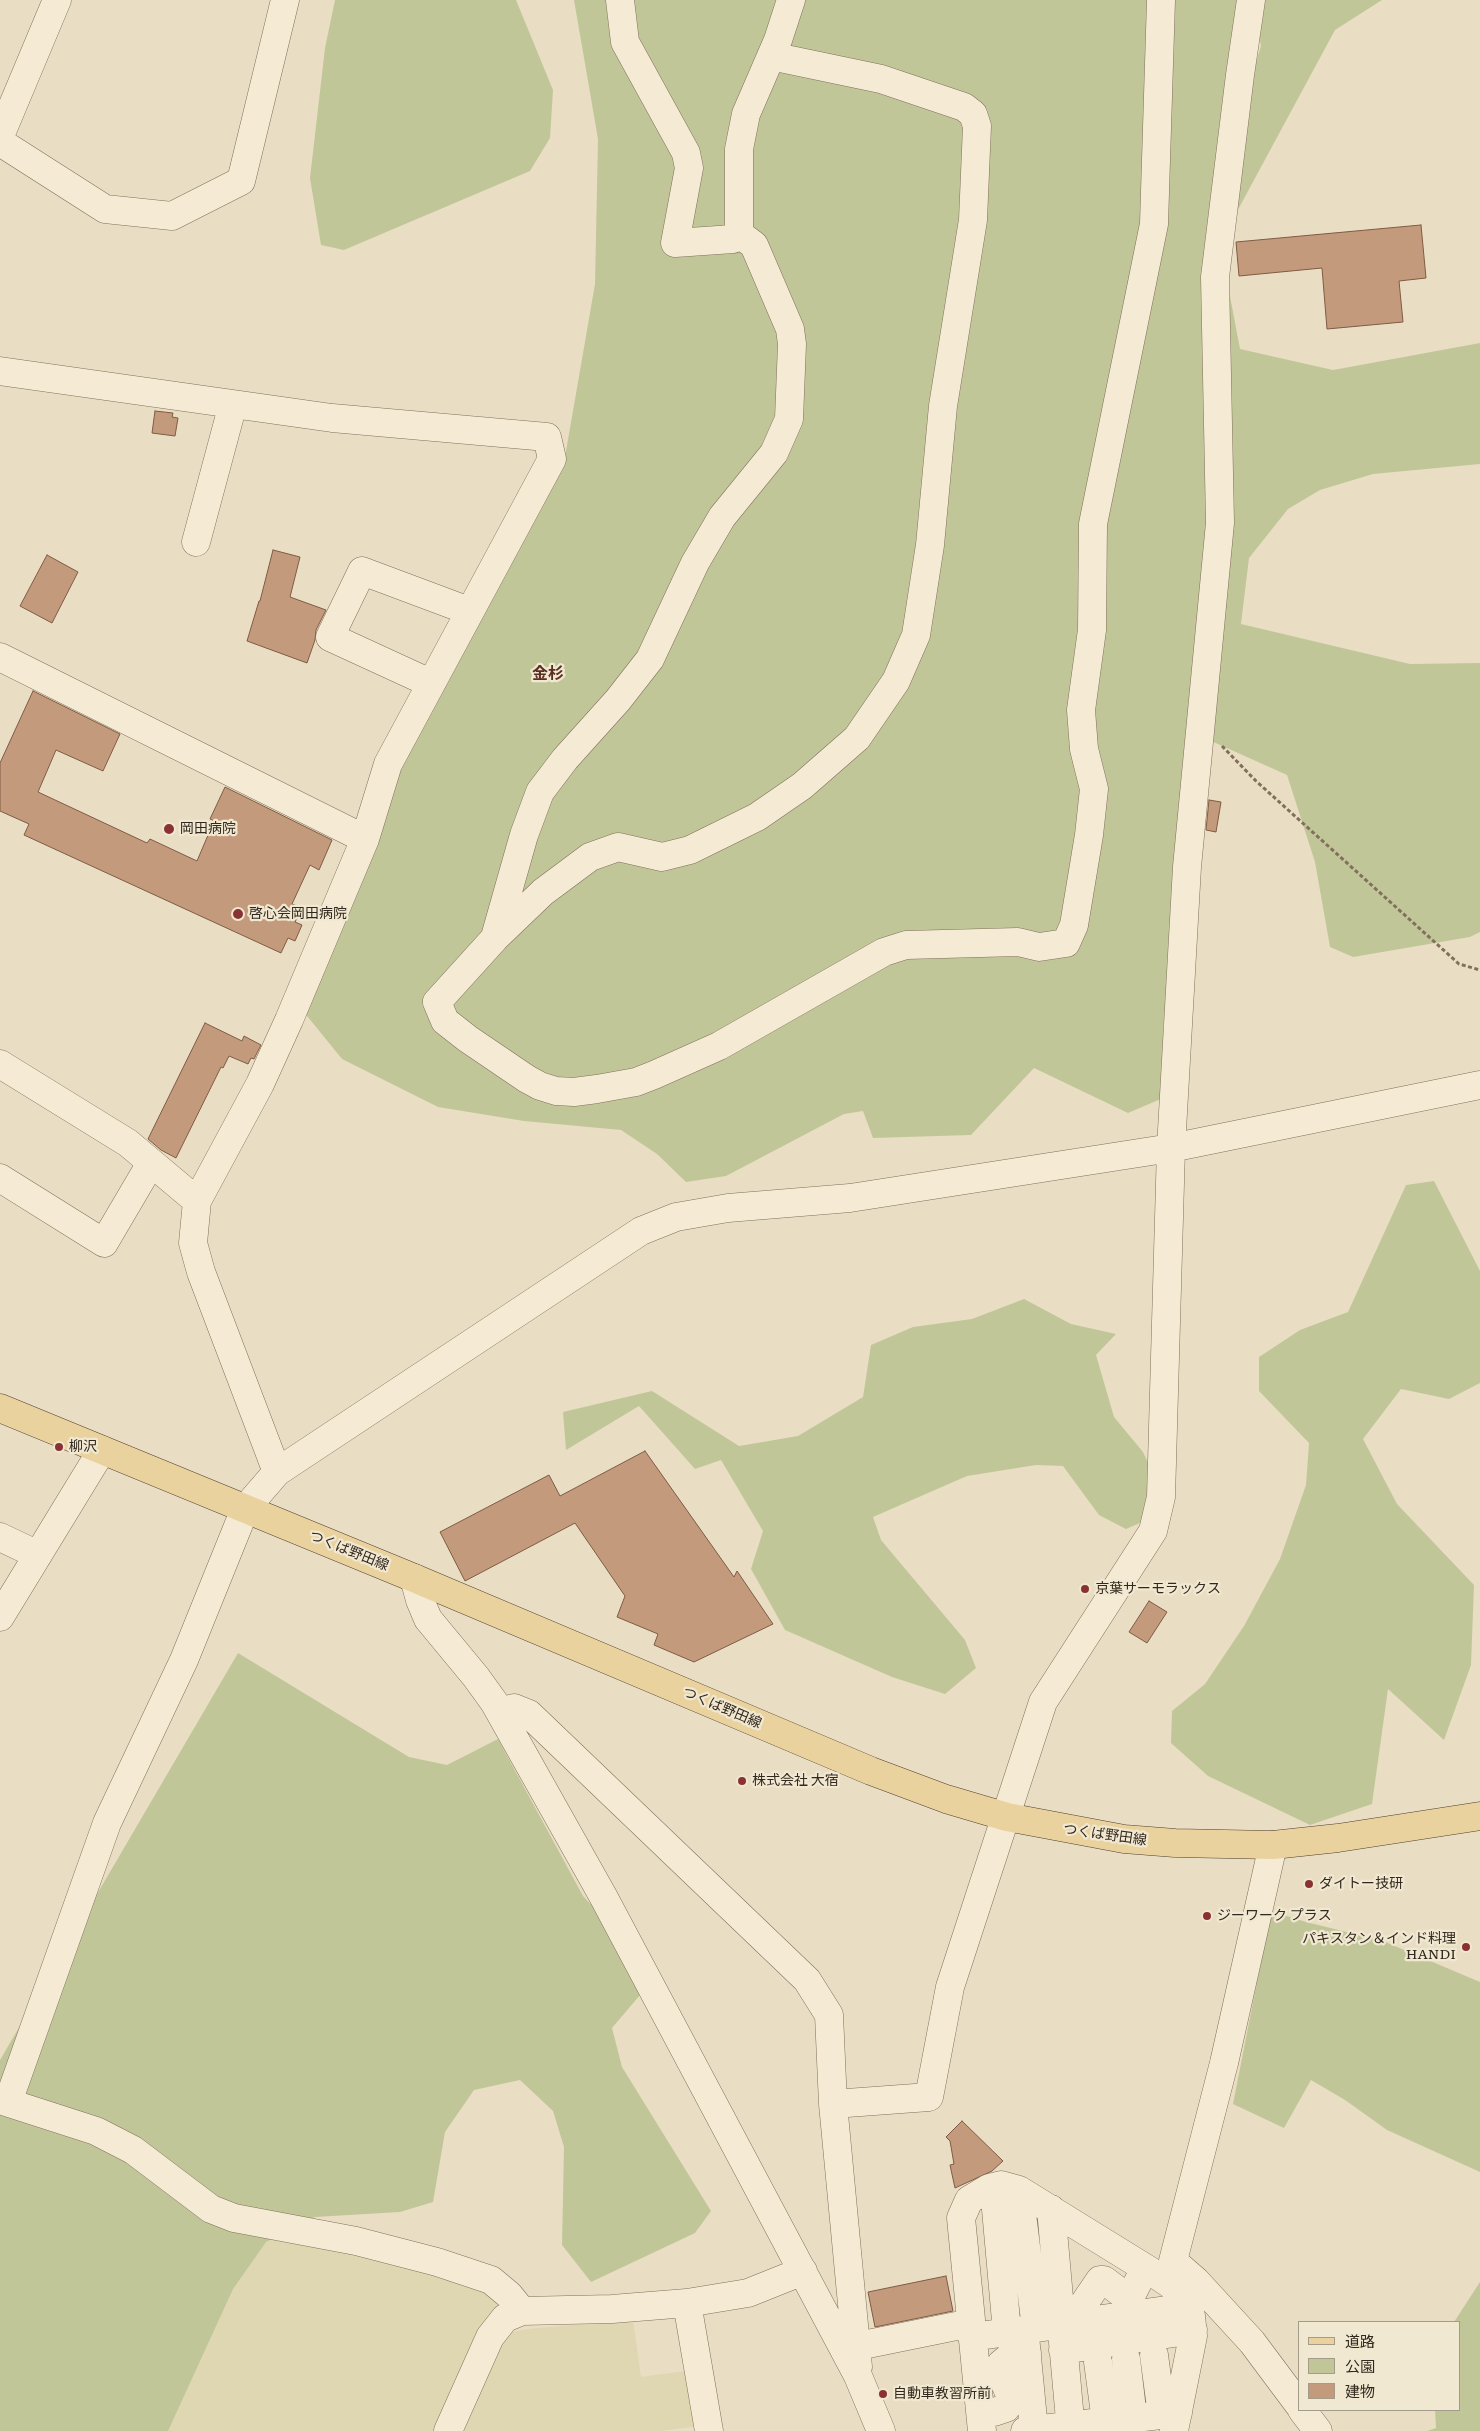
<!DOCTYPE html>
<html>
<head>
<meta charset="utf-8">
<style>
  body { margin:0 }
  #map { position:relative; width:1480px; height:2431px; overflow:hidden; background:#e9dec3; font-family:Literata,"Noto Sans JP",serif }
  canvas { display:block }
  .legend { position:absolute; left:1298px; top:2321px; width:162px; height:90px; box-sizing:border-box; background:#f1e8d2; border:1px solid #a59b8a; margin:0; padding:6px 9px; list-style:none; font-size:15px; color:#33281e }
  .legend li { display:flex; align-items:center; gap:10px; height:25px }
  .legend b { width:25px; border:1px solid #a59b8a }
</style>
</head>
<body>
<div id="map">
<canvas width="1480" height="2431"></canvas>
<ul class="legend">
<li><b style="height:6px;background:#e9d29e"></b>道路</li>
<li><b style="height:14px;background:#c1c698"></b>公園</li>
<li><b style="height:14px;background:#c49a7d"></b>建物</li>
</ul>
</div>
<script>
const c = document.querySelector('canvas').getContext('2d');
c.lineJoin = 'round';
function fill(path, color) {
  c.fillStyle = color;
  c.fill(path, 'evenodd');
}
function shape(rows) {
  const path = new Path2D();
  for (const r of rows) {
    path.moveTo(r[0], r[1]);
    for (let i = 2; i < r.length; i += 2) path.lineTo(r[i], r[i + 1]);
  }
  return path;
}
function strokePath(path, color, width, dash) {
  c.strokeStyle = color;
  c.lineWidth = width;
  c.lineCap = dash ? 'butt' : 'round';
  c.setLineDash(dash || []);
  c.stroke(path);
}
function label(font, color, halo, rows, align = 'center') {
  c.font = font + ' Literata,"Noto Sans JP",serif';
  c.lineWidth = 4.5;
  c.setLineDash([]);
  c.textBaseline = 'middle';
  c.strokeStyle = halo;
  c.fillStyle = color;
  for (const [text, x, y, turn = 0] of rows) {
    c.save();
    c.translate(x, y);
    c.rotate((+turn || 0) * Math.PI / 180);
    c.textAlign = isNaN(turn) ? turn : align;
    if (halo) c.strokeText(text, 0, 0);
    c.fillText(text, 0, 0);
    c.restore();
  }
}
const farmland = shape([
  [250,2222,407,2260,496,2297,497,2308,440,2431,150,2431],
  [633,2320,641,2377,692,2370,699,2426,661,2431,461,2431,502,2334,527,2329]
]);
const green = shape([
  [335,0,516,0,553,90,550,138,530,171,344,250,321,245,310,178,325,48],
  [574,0,1241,0,1223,169,1261,46,1253,0,1382,0,1335,30,1220,243,1240,349,1333,370,1480,343,1480,464,1373,474,1320,490,1288,509,1249,558,1241,624,1410,664,1480,663,1480,932,1470,937,1353,957,1330,947,1315,862,1287,775,1189,731,1174,963,1163,1026,1177,1092,1128,1113,1034,1068,971,1135,873,1138,863,1111,844,1114,726,1176,686,1182,657,1154,621,1130,524,1121,438,1107,342,1059,303,1011,390,779,565,457,595,284,598,139],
  [1434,1181,1480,1271,1480,1383,1449,1399,1401,1389,1363,1439,1397,1504,1474,1585,1471,1665,1444,1740,1388,1689,1372,1804,1310,1825,1208,1776,1171,1743,1172,1711,1205,1684,1244,1626,1280,1559,1306,1485,1309,1443,1259,1391,1259,1357,1300,1330,1348,1312,1406,1185],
  [1024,1299,1071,1324,1116,1334,1096,1355,1114,1417,1143,1452,1170,1510,1126,1529,1099,1515,1063,1466,1036,1465,967,1476,873,1517,881,1540,965,1640,976,1668,945,1694,892,1677,785,1630,751,1569,763,1531,721,1460,695,1469,639,1406,566,1450,563,1412,652,1391,739,1446,798,1436,863,1397,871,1345,913,1327,972,1319],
  [238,1653,409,1757,447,1765,498,1739,583,1896,657,1975,612,2028,622,2067,711,2211,695,2233,591,2282,562,2245,564,2147,553,2111,520,2080,474,2090,445,2132,433,2202,400,2212,315,2217,266,2242,233,2289,168,2431,0,2431,0,2060],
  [1271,1911,1306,1922,1383,1941,1480,1982,1480,2172,1387,2130,1345,2100,1311,2080,1284,2128,1233,2104],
  [1480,2282,1480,2431,1427,2431,1436,2428,1435,2410,1459,2410,1459,2322,1454,2322]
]);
const building = shape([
  [1421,225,1426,278,1399,281,1403,322,1327,329,1322,268,1239,276,1236,242,1421,225],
  [155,411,173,413,172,417,178,418,175,436,152,433,155,411],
  [273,550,300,557,290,597,326,610,316,630,315,640,307,663,247,641,259,601,260,601,273,550],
  [47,555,78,572,52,623,20,606,47,555],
  [33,691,120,734,103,771,56,750,38,792,147,843,150,839,197,861,214,821,210,819,225,787,332,840,319,870,310,865,292,904,302,908,295,922,302,925,295,941,288,938,281,953,24,835,29,824,0,811,0,763,33,691],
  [1209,800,1221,802,1216,832,1206,830,1209,800],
  [205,1023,242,1041,244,1036,261,1045,254,1059,251,1058,248,1064,229,1056,223,1068,221,1067,176,1158,161,1150,148,1139,205,1023],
  [645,1451,734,1577,737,1571,773,1624,694,1662,654,1645,658,1634,617,1617,625,1596,575,1523,465,1581,440,1532,549,1475,560,1496,645,1451],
  [1149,1601,1167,1612,1147,1643,1129,1632,1149,1601],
  [962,2121,1003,2161,992,2171,955,2188,950,2165,954,2164,950,2141,946,2137,962,2121],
  [946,2276,953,2311,875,2327,868,2292,946,2276]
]);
const path = shape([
  [1222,746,1256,781,1459,964,1480,970]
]);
const minor = shape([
  [620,0,625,42,686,153,689,168,675,243,733,239,739,234,739,149,746,114,778,40,791,0],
  [771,56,881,79,964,107,973,114,977,126,973,220,943,406,930,545,916,635,896,681,857,738,802,786,757,817,690,850,662,857,618,847,590,857,543,892,495,938,437,1002,445,1021,468,1039,527,1079,540,1086,556,1091,574,1092,597,1089,636,1082,654,1075,719,1046,884,952,906,945,1018,942,1039,947,1066,943,1074,925,1089,835,1094,789,1084,749,1081,710,1092,630,1093,524,1154,224,1161,0],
  [0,136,57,0],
  [0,142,105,209,172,216,241,181,285,0],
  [0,371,332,418,547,437,552,459,388,764,365,839,289,1020,260,1084,197,1201,193,1243,201,1272,277,1472],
  [196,542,233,404],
  [0,657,365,839],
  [430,683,330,637,362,571,469,611],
  [495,937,524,835,540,792,565,759,618,700,650,659,695,563,722,517,774,453,789,419,792,344,790,329,754,245,739,234],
  [0,1064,128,1143,197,1201],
  [0,1178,104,1243,151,1163],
  [0,1537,38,1555],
  [414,1578,420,1600,428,1619,476,1677,494,1702,603,1896,858,2376,881,2431],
  [0,1617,102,1450],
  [500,1712,514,1708,529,1714,807,1980,829,2015,833,2104,858,2367],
  [1273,1845,1224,2063,1173,2261,1196,2281,1252,2342,1299,2405],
  [0,2100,96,2131,133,2150,211,2209,234,2218,356,2241,437,2262,491,2280,509,2295,522,2311],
  [8,2102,107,1823,184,1660,245,1509,277,1472,641,1231,676,1217,728,1208,850,1198,1171,1148,1480,1085],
  [833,2104,929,2097,950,1987,1043,1702,1153,1531,1161,1497,1171,1148,1187,867,1220,523,1215,277,1240,75,1251,0],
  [994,2187,1007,2332],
  [1019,2190,1036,2328],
  [1051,2209,1071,2431],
  [687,2303,709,2431],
  [1070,2324,1100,2280,1104,2280,1120,2292,1128,2295,1133,2292,1145,2268],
  [1025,2336,1034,2430],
  [972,2337,1188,2307],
  [858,2346,971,2323],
  [1063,2350,1193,2330],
  [1154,2355,1162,2415],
  [1126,2359,1133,2418],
  [1098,2362,1106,2421],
  [1302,2410,1318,2431],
  [980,2411,994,2412,1006,2408,1010,2401,1010,2395,1000,2371,1001,2364,1013,2354,1027,2353],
  [448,2431,490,2337,505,2318,522,2311,612,2309,687,2303,748,2293,803,2271],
  [982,2431,961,2218,969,2200,989,2188,1001,2185,1019,2190,1155,2274,1173,2286,1185,2300,1191,2316,1193,2336,1174,2431],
  [1025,2431,1178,2413]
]);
const major = shape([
  [0,1408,414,1578,871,1771,946,1799,1007,1817,1124,1839,1175,1843,1273,1845,1338,1838,1480,1816]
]);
const markers = [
  [169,829,6,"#8a3233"],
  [238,914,6,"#8a3233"],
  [59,1447,5,"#8a3233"],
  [1085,1589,5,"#8a3233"],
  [742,1781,5,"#8a3233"],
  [1309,1884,5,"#8a3233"],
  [1207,1916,5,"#8a3233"],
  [1466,1947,5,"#8a3233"],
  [883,2394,5,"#8a3233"]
];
const poiNames = [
  ["岡田病院",180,829],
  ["啓心会岡田病院",249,914],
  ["柳沢",69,1447],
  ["京葉サーモラックス",1095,1589],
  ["株式会社 大宿",752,1781],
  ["ダイトー技研",1319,1884],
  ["ジーワーク プラス",1217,1916],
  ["パキスタン＆インド料理",1456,1939,"right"],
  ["HANDI",1456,1955,"right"],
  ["自動車教習所前",893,2394]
];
const streetNames = [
  ["つくば野田線",349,1551,22],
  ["つくば野田線",722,1708,23],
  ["つくば野田線",1105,1835,8]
];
const quarterNames = [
  ["金杉",548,674]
];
fill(farmland, '#ded7b1');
fill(green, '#c1c698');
fill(building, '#c49a7d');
strokePath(building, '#7e5b44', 1);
strokePath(minor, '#81705c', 29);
strokePath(major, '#503e30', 29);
strokePath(path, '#81705c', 3, [4, 2.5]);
strokePath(minor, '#f5ebd5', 28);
strokePath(major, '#e9d29e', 28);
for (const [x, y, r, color] of markers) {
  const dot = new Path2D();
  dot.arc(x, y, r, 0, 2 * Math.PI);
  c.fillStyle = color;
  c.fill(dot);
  strokePath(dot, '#f1e8d2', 2);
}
label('14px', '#33281e', '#f1e8d2', poiNames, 'left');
label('14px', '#33281e', '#f1e8d2', streetNames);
label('bold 16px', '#5b2e22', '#f1e8d2', quarterNames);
</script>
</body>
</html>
